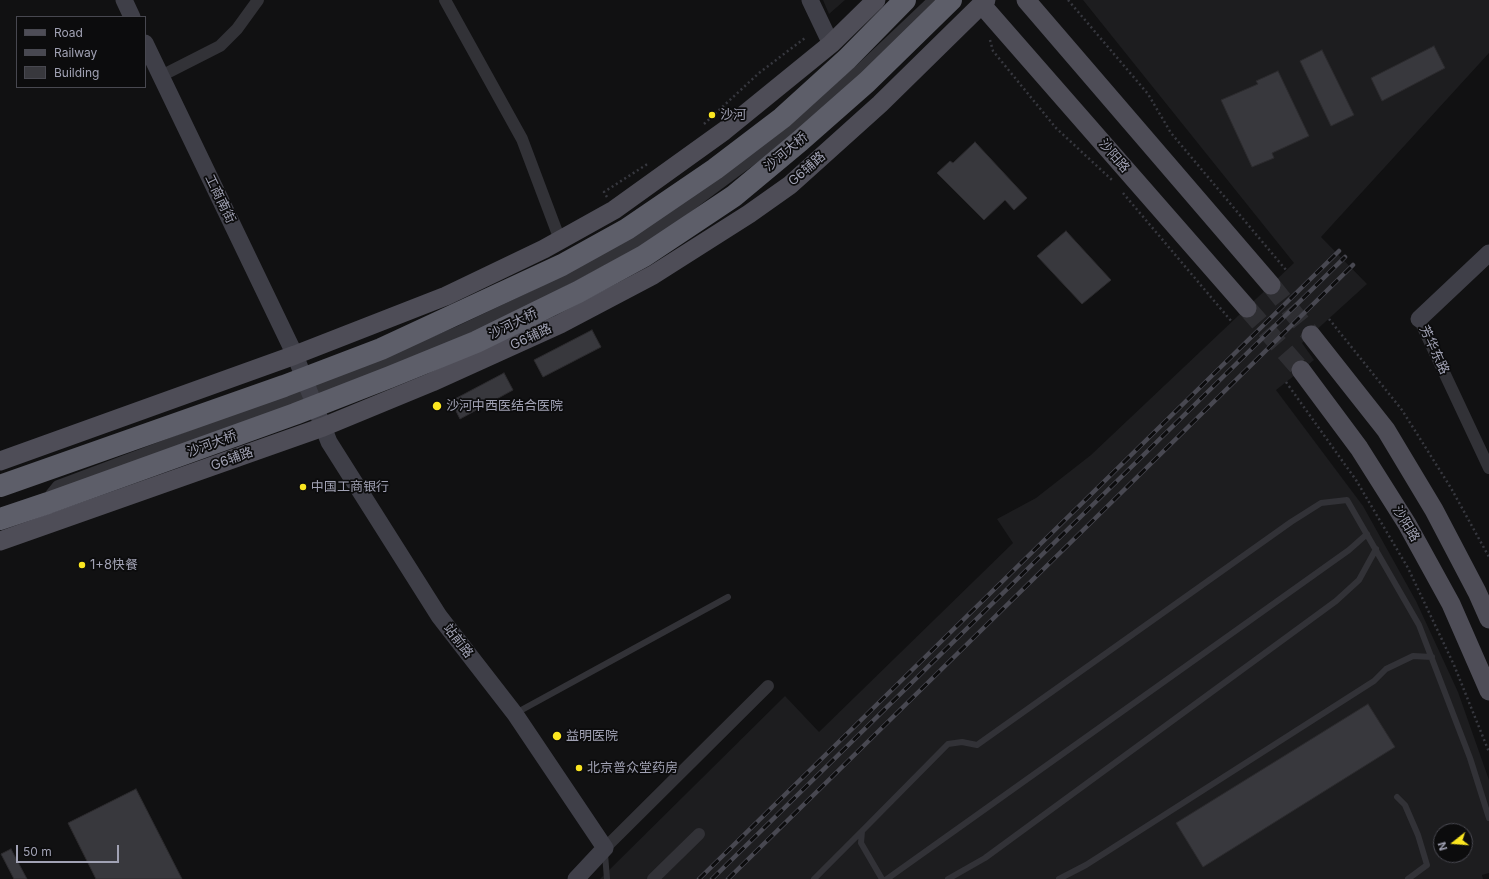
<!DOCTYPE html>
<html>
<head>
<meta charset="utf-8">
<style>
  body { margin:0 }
  #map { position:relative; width:1489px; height:879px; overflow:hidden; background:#111112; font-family:Inter,sans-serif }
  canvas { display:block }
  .legend { position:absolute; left:16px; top:16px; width:130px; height:72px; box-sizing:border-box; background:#0c0c0d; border:1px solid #484850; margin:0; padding:5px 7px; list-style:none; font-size:12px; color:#a1a2b4 }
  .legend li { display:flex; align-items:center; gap:8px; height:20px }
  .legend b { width:20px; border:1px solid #484850 }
  .north { position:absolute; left:1433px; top:823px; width:40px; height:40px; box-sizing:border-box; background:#0c0c0d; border:1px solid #484850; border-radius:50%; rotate:253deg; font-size:11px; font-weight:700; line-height:16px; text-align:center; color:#a1a2b4 }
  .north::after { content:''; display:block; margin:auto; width:14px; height:18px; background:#fbe620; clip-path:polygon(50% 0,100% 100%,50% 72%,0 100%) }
  .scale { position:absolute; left:16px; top:845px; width:103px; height:18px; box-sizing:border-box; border:2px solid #a1a2b4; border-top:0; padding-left:5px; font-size:12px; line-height:14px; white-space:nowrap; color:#a1a2b4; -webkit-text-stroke:3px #0c0c0d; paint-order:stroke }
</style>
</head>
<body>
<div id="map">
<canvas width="1489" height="879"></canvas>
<ul class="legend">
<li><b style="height:5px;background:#4e4d57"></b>Road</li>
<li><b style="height:5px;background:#484851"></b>Railway</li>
<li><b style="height:11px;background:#38383d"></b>Building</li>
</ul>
<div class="north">N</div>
<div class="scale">50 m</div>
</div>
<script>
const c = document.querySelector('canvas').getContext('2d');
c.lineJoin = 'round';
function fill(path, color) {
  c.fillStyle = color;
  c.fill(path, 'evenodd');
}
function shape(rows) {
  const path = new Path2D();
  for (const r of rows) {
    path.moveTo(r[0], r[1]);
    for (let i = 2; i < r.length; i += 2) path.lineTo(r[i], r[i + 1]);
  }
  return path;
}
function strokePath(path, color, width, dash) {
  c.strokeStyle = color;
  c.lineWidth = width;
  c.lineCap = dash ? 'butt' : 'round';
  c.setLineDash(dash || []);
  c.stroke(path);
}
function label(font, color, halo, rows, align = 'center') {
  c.font = font + ' Inter,"Noto Sans SC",sans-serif';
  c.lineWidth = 3.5;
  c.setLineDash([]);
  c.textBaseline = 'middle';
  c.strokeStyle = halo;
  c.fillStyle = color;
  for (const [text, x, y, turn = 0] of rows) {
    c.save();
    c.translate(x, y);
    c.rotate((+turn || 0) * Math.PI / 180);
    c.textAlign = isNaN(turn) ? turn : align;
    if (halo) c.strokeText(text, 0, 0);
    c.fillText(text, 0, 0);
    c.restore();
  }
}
const built = shape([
  [823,0,845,0,829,14],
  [1083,0,1489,0,1489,53,1321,237,1367,284,1302,343,1314,360,1276,390,1363,506,1416,601,1458,692,1489,780,1489,873,1482,875,1483,879,600,879,785,696,819,732,1013,543,997,519,1036,498,1091,455,1294,263],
  [1441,831,1465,831,1465,855,1441,855]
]);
const building = shape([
  [1434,46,1445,68,1382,101,1371,78,1434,46],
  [1322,50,1354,115,1331,126,1300,61,1322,50],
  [1278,71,1309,136,1272,153,1274,158,1252,167,1221,100,1258,84,1256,81,1278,71],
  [975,142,1027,198,1014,210,1005,200,984,220,937,173,950,161,953,163,975,142],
  [1066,231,1111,280,1082,304,1037,256,1066,231],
  [592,330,601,347,543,377,534,360,592,330],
  [504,373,513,390,460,419,451,401,504,373],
  [1368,704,1395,747,1203,867,1176,823,1368,704],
  [136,789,182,879,96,879,68,823,136,789],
  [11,849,27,879,14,879,1,854,11,849]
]);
const primaryTunnel = shape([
  [1271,285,1311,335],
  [1247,308,1301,370]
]);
const path = shape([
  [1068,0,1148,94,1171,133,1286,270],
  [990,40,993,51,1056,128,1112,180],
  [704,124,759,73,805,38],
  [1123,193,1232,322],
  [607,197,604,192,649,163],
  [1329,319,1402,410,1451,488,1489,557],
  [1286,382,1356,480,1408,568,1454,665,1489,752]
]);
const lane = shape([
  [516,713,728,597],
  [1397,797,1405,805,1418,835,1427,865,1408,879],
  [605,854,607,879],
  [814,879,862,831],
  [882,879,861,843,862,831,948,744,962,742,977,745,1291,522,1321,503,1347,500,1419,625,1470,758,1489,818],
  [887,879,1349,550,1367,534],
  [948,879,985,858,1336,601,1359,580,1376,549],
  [1059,879,1086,865,1374,681,1386,669,1413,656,1432,657]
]);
const street = shape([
  [445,0,522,139,560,240],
  [161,76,220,46,237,29,258,0],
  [1419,319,1489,468],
  [46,501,58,486,386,363,461,331,533,297,634,243,678,214,791,130,859,71,934,0],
  [605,848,768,686],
  [653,879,699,834]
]);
const secondary = shape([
  [124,0,132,17],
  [810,0,831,44],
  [145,43,295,355,329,442,439,616,515,714,605,848,576,879],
  [1419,319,1489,253]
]);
const primary = shape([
  [1026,0,1271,285],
  [982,5,1247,308],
  [1311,335,1386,430,1434,510,1477,592,1489,619],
  [1301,370,1359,448,1407,524,1451,604,1489,691],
  [0,461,295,355,446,296,544,249,614,210,724,131,831,44,876,0],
  [0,541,323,427,432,382,560,324,653,275,749,214,790,185,880,104,986,0]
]);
const rail = shape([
  [699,879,1339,251],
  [712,879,1345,257],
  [728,879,1353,265]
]);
const highwayBridge = shape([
  [0,486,284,386,381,349,562,265,627,229,715,169,782,118,847,59,905,0],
  [0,519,48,503,295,414,390,377,476,342,578,292,644,256,734,196,800,141,867,82,951,0]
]);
const markers = [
  [712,115,4,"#fbe620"],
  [437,406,5,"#fbe620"],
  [303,487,4,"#fbe620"],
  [82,565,4,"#fbe620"],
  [557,736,5,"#fbe620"],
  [579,768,4,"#fbe620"]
];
const poiNames = [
  ["沙河",720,115],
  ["沙河中西医结合医院",446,406],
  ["中国工商银行",311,487],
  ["1+8快餐",90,565],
  ["益明医院",566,736],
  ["北京普众堂药房",587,768]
];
const streetNames = [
  ["沙河大桥",786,152,-40],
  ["沙阳路",1114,156,49],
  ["G6辅路",807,169,-41],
  ["工商南街",220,199,64],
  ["沙河大桥",513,324,-26],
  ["G6辅路",531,337,-25],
  ["芳华东路",1434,350,65],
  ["沙河大桥",212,444,-20],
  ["G6辅路",232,459,-20],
  ["沙阳路",1406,524,59],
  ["站前路",458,641,52]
];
fill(built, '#1d1d1f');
fill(building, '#38383d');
strokePath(building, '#2c2b2e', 1);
strokePath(primaryTunnel, '#2e2e32', 19, [19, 10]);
strokePath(path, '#37383f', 2.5, [2, 3]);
strokePath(lane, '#323237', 6);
strokePath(street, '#323237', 12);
strokePath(secondary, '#3f3f48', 17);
strokePath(primary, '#4e4d57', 19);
strokePath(rail, '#484851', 4.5);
strokePath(rail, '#0c0c0d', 3, [9]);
strokePath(highwayBridge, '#5d5e69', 22);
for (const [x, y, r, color] of markers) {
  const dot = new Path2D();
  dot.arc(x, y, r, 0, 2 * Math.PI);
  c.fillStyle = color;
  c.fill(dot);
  strokePath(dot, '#0c0c0d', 1.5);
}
label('13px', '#a1a2b4', '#0c0c0d', poiNames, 'left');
label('13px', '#a1a2b4', '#0c0c0d', streetNames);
</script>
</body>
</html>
